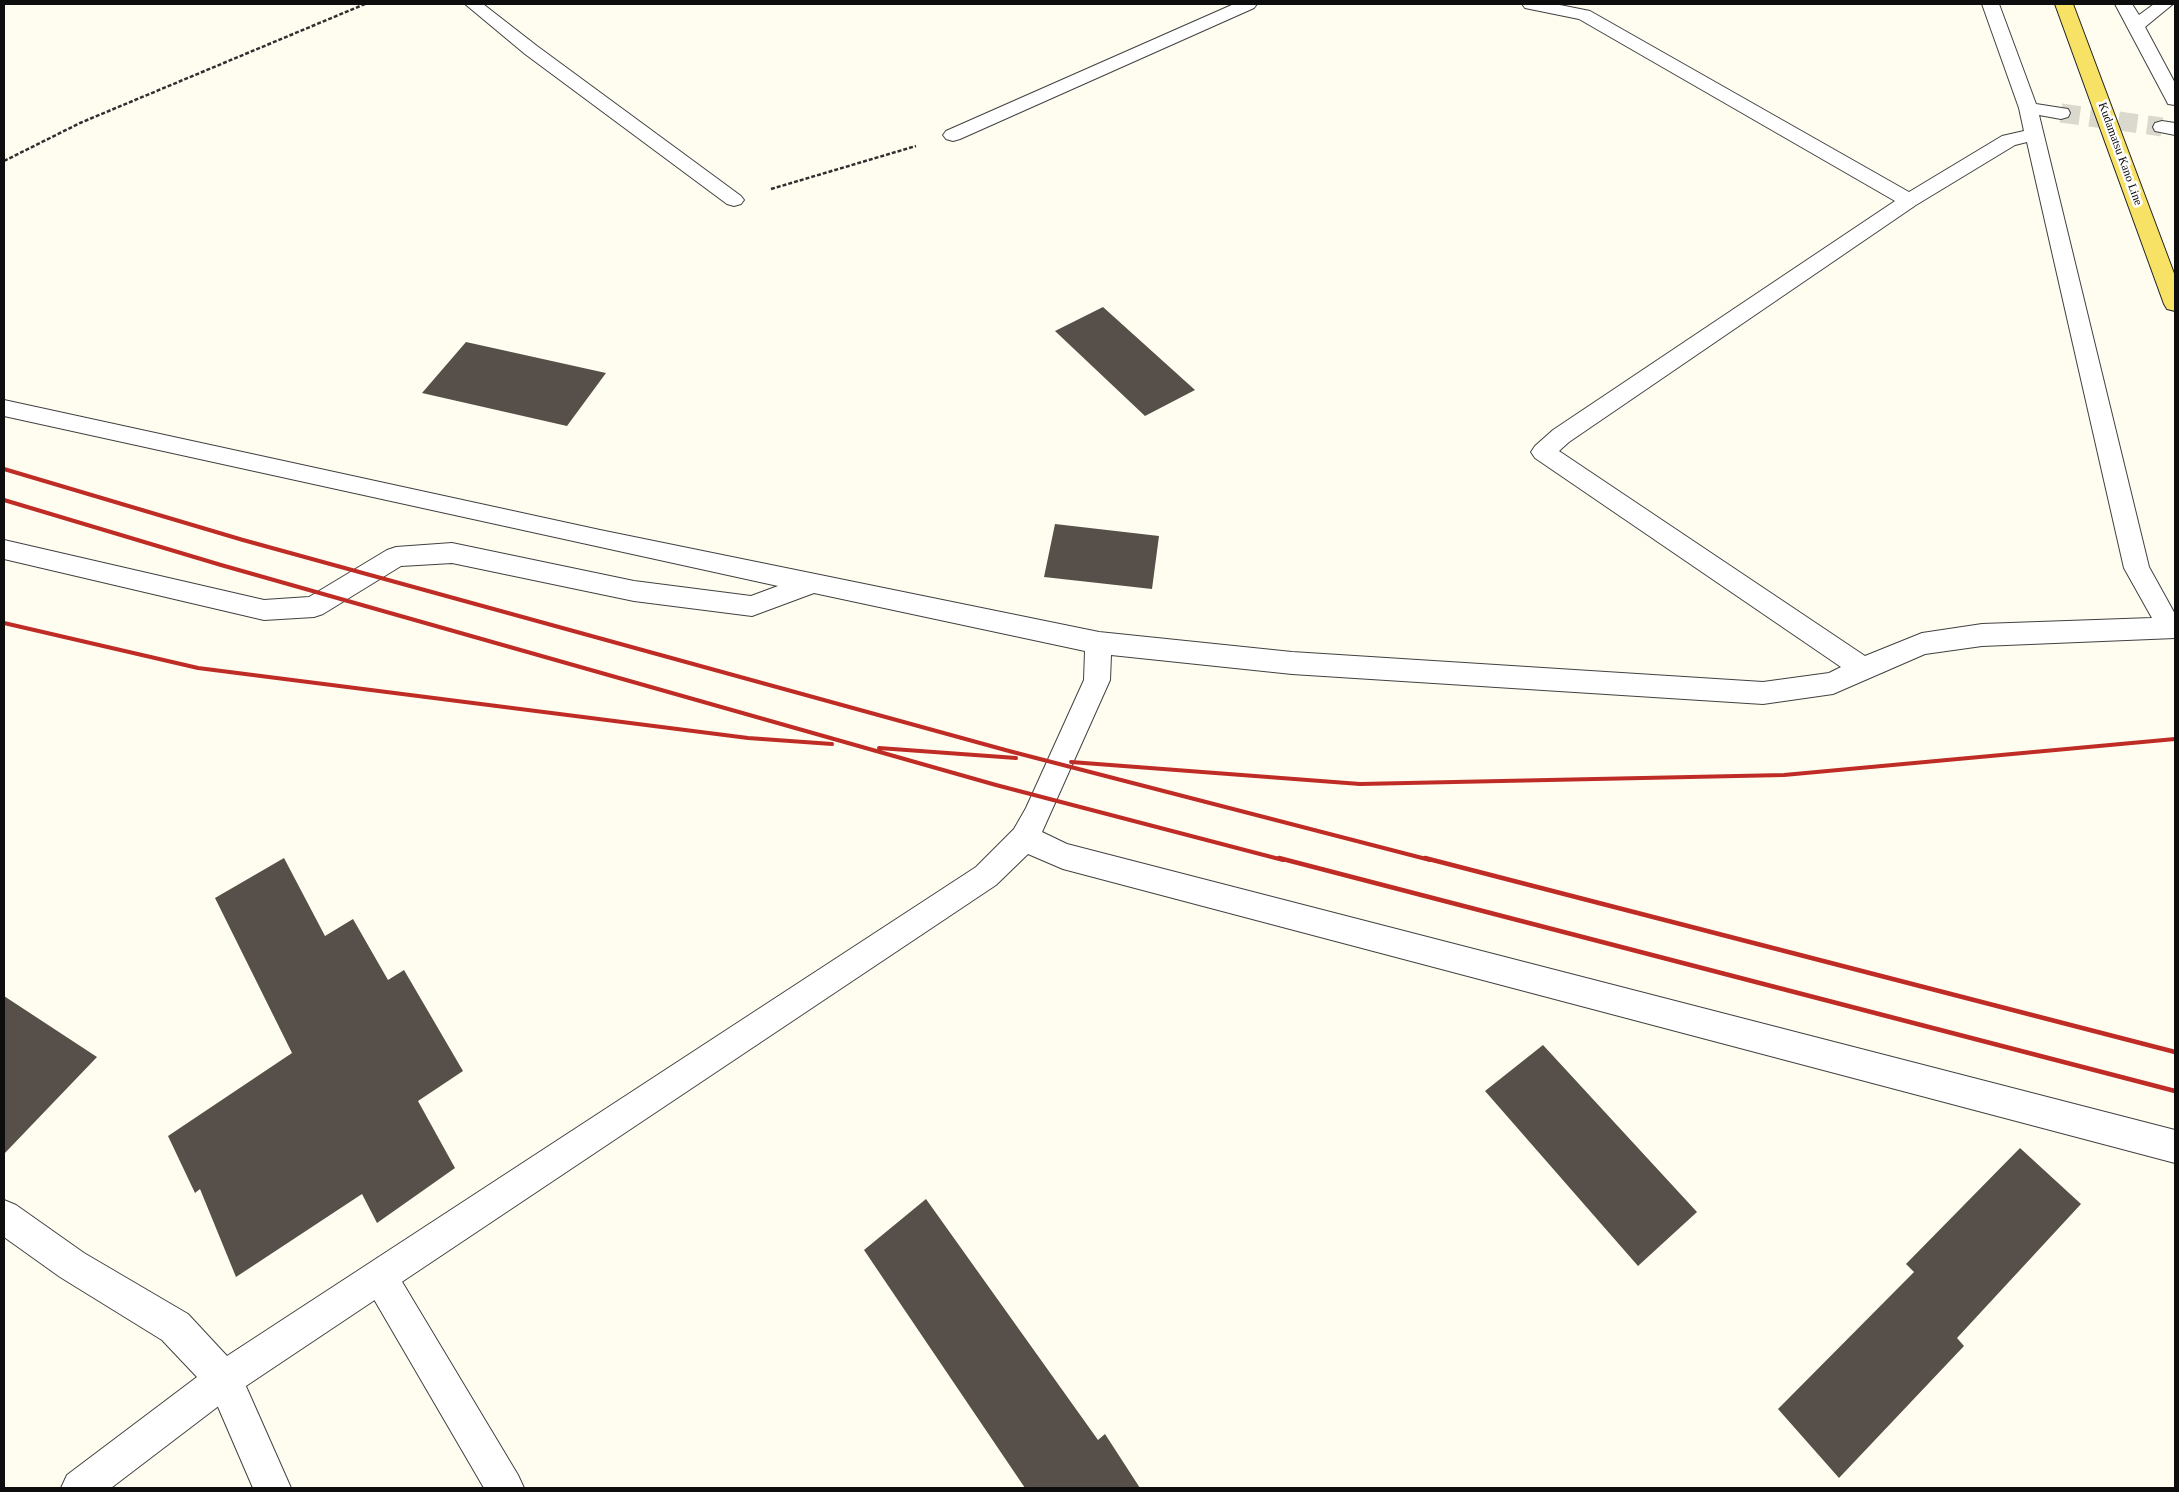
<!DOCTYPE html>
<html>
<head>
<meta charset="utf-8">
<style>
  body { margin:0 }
  #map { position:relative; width:2179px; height:1492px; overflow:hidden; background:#fffdf0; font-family:Georgia,serif }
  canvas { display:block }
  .frame { position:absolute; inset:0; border:5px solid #0e0e0e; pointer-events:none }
</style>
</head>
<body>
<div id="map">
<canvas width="2179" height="1492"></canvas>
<div class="frame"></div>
</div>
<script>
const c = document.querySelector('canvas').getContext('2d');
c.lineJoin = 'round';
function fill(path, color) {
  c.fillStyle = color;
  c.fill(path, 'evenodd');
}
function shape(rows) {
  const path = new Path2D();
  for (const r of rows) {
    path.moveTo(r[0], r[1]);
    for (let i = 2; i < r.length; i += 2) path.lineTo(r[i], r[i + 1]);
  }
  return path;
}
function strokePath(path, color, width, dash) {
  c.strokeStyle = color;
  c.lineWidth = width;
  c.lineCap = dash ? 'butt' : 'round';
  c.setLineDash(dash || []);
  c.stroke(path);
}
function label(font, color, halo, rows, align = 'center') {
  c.font = font + ' Georgia,serif';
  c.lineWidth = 5;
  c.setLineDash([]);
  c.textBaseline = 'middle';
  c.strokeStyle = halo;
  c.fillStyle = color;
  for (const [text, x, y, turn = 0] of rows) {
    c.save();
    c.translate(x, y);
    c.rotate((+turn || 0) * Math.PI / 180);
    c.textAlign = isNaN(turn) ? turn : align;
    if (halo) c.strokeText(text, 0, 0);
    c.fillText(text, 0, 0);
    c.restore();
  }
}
const building = shape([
  [1103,307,1195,390,1145,416,1055,331],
  [466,342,606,373,567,426,422,393],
  [1055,524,1159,536,1152,589,1044,577],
  [284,858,325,936,353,919,388,980,404,970,463,1071,418,1101,455,1168,377,1223,362,1194,236,1277,200,1189,195,1193,168,1136,292,1053,215,898],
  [4,996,97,1057,4,1154],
  [1543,1045,1697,1212,1638,1266,1485,1091],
  [2020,1148,2081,1204,1957,1338,1964,1346,1839,1478,1778,1409,1914,1272,1906,1264],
  [926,1199,1098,1440,1105,1434,1140,1488,1025,1488,864,1250]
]);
const streetTunnel = shape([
  [2061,113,2162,127]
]);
const path = shape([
  [4,161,80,123,365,4],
  [771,189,916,146]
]);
const lane = shape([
  [380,1260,392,1265,518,1475,524,1488,484,1488,368,1289,363,1277,368,1265,380,1260],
  [224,1361,237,1366,291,1488,253,1488,206,1379,211,1366,224,1361]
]);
const street = shape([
  [465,4,483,4,537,46,741,196,744,200,741,204,734,206,727,204,525,54,465,4],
  [1234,4,1257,4,1254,8,960,139,953,141,946,139,943,135,946,131,1234,4],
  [1522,4,1555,4,1590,11,1909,192,2002,136,2024,131,2019,108,1982,4,1999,4,2036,104,2068,109,2070,113,2068,117,2061,119,2039,115,2149,567,2175,614,2175,638,1982,646,1925,654,1833,694,1763,704,1292,674,1111,655,1110,680,1042,832,1067,844,2175,1130,2175,1163,1063,869,1028,854,996,885,237,1392,111,1488,61,1488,67,1475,197,1377,162,1340,60,1277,4,1237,4,1200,16,1205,84,1253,188,1314,227,1356,976,867,1014,829,1026,808,1084,680,1085,651,814,593,752,616,634,601,452,563,401,566,323,614,314,617,264,620,4,559,4,540,264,600,309,597,387,550,396,547,452,543,634,581,751,596,778,586,4,416,4,400,600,530,1099,632,1292,652,1763,682,1829,673,1841,667,1535,458,1531,452,1535,446,1553,430,1895,201,1579,19,1525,8,1522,4],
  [2027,142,2124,568,2152,618,1982,624,1922,633,1865,656,1559,451,1569,442,1916,205,2015,145,2027,142],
  [2115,4,2132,4,2139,15,2154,4,2173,4,2145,27,2175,83,2175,105,2168,104,2166,100,2115,4],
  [2162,121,2175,123,2175,135,2155,131,2153,127,2155,123,2162,121]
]);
const primary = shape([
  [2055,4,2073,4,2175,276,2175,311,2167,309,2164,304,2055,4]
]);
const railFar1 = shape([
  [4,469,243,540,1009,751,1430,860],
  [4,500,221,565,996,785,1283,860],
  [4,623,198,668,748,738,832,744],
  [879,748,1016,758],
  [1071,762,1360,784,1784,775,2175,739]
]);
const rail = shape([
  [1279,858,2175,1091],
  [1425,858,2175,1052]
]);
const farStreetnames = [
  ["Kudamatsu Kano Line",2120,154,70]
];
fill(building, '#57504a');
strokePath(streetTunnel, '#dbd9ce', 19, [19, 10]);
strokePath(lane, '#414141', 2);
strokePath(street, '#414141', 2);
strokePath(primary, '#1f1f1f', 2);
strokePath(path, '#303030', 2.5, [4, 2]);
fill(lane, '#fff');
fill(street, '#fff');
fill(primary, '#f8e266');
strokePath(railFar1, '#bf2c26', 4);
strokePath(rail, '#bf2c26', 4.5);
label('12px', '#0e0e0e', '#fff', farStreetnames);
</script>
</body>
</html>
